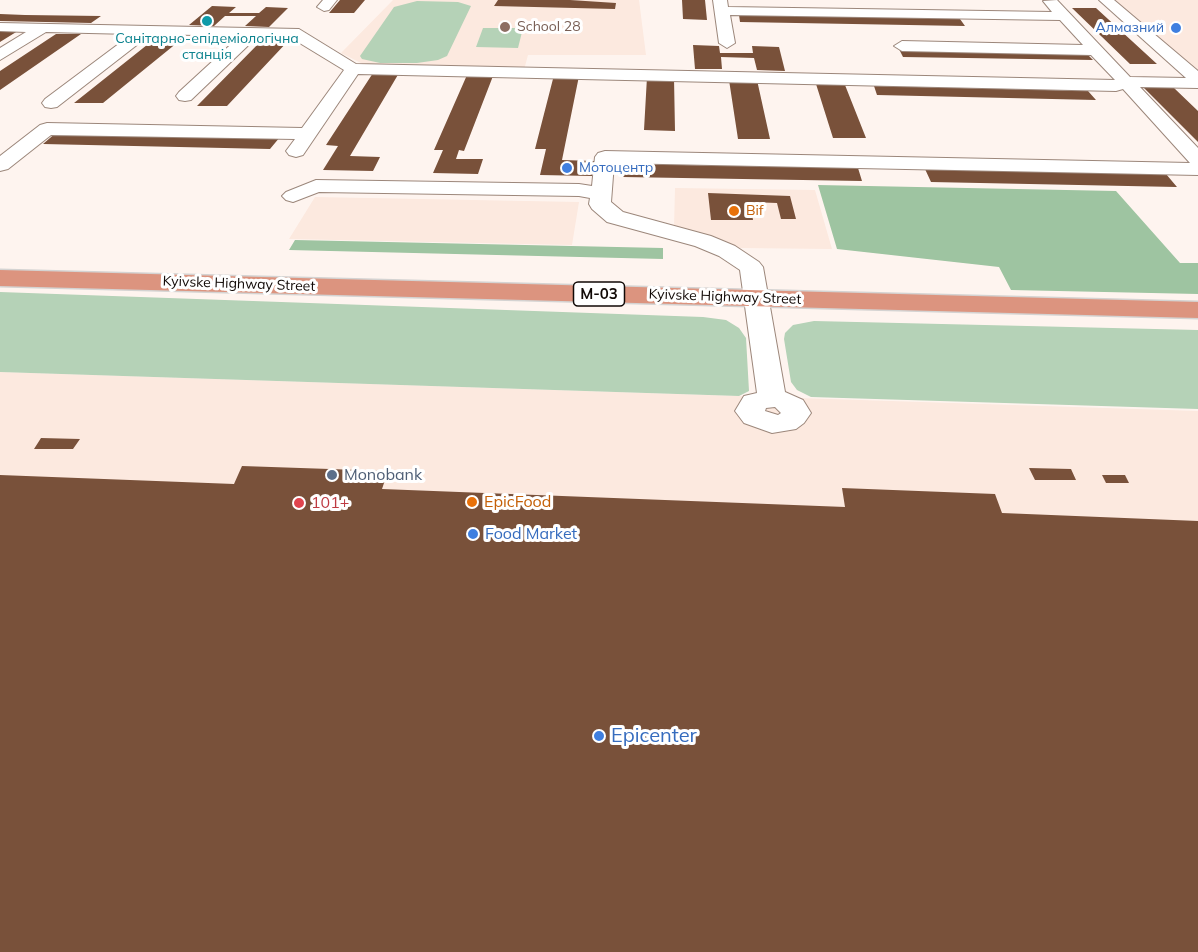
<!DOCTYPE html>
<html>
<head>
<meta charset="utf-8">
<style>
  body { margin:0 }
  canvas { display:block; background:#fef4ef }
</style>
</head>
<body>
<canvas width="1198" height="952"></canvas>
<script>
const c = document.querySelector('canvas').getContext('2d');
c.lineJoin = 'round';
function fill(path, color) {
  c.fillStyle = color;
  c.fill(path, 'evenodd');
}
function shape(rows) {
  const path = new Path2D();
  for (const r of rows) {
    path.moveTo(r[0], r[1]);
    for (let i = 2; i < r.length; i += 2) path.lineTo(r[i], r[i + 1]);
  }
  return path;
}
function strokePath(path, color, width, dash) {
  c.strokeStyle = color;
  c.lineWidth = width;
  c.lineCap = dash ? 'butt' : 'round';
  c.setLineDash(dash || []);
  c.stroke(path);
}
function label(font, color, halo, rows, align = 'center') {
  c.font = font + ' Mulish,sans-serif';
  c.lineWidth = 6;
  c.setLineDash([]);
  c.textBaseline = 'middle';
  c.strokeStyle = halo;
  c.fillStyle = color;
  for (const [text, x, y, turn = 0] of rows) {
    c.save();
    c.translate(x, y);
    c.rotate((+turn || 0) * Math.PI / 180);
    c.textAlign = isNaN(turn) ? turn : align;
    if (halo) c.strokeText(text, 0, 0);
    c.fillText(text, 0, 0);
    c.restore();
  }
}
const built = shape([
  [393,0,639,0,646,55,528,55,524,70,367,66,341,53],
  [1115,0,1198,0,1198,71,1189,64],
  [675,188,815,190,832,249,740,248,699,232,674,228],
  [315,197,579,202,572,245,289,239],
  [0,372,1198,411,1198,952,0,952]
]);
const green = shape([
  [417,1,458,2,471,6,447,56,438,60,417,63,380,63,362,59,360,56,394,7],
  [483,28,523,28,518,48,476,47],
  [0,292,703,317,726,320,739,328,746,338,749,391,739,396,0,372],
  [814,321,1198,330,1198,409,811,397,797,390,791,382,784,339,785,333,793,325]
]);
const forest = shape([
  [818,185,1116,191,1180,263,1198,263,1198,294,1011,290,999,267,837,249],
  [295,240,663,248,663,259,289,250]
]);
const building = shape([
  [340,0,365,0,354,13,329,13],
  [498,0,570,0,616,3,615,9,494,6],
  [682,0,705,0,707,20,683,19],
  [212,6,236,7,229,13,259,13,266,7,288,8,269,27,245,26,256,16,225,16,214,26,189,25],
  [1072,8,1096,8,1157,64,1130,64],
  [0,14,25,15,101,16,91,23,0,21],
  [739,15,960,19,965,26,740,22],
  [0,29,21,29,0,42],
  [56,34,81,34,0,90,0,71],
  [157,37,183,38,103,103,74,103],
  [263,39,289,40,227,106,197,106],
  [693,45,719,46,720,53,753,53,752,46,779,47,785,71,757,70,754,58,721,57,722,69,695,69],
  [899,49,1085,52,1093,60,903,57],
  [373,73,399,73,350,156,380,157,373,171,323,170,338,146,326,145],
  [467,75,493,76,464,151,459,150,456,159,483,159,478,174,433,173,443,150,434,150],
  [554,75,579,76,562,160,594,161,592,176,540,175,546,149,535,149],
  [647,77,674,78,675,131,644,130],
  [729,80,757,80,770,139,738,139],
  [816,84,845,85,866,138,833,138],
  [874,86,1088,91,1096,100,877,95],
  [1144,88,1174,88,1198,111,1198,142],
  [57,132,280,137,270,149,43,144],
  [624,164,858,168,862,181,623,177],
  [925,169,1166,174,1177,187,931,182],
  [708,193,790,196,796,219,781,219,777,203,750,202,753,220,711,220],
  [41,438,80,439,73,449,34,449],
  [242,466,388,471,382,489,845,507,842,488,995,494,1002,513,1198,521,1198,952,0,952,0,475,234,484],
  [1029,468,1071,469,1076,480,1035,480],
  [1102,475,1125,475,1129,483,1106,483]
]);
const minor = shape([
  [323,0,337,0,329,10,324,11,317,7,323,0],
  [713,0,727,0,728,7,1052,12,1043,1,1057,0,1130,77,1186,78,1099,0,1114,0,1198,71,1198,88,1140,87,1198,148,1198,175,614,163,611,202,623,212,711,236,735,246,759,262,763,267,785,392,803,400,811,413,804,423,796,429,772,433,744,423,735,411,744,396,757,393,740,270,719,256,695,246,607,222,592,209,589,204,590,198,579,196,319,192,293,202,286,200,282,196,286,192,316,180,579,184,592,186,595,157,598,153,605,151,1190,163,1123,89,1116,91,358,74,303,155,296,157,289,155,286,151,295,139,51,135,8,169,0,171,0,156,40,125,47,123,302,128,344,70,298,42,294,37,257,37,191,100,185,101,179,100,176,96,179,92,240,36,151,34,57,107,51,108,45,107,42,103,45,99,132,34,46,32,0,60,0,48,26,32,0,31,0,23,299,29,356,64,1115,80,1091,55,902,51,894,46,902,41,1083,45,1060,20,730,15,735,43,727,48,719,43,713,0],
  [775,407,781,413,778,415,765,411,766,408,775,407]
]);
const highway = shape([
  [0,270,1198,302,1198,318,0,286,0,270]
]);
const markers = [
  [207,21,6,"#0f9aa8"],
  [505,27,6,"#8d6e63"],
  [1176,28,6,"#3f7fe0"],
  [567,168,6,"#3f7fe0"],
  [734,211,6,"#e8710a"],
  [332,475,6,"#5c6f8a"],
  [472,502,6,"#e8710a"],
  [299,503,6,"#e0444e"],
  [473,534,6,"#3f7fe0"],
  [599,736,6,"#3f7fe0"]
];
const farEducationnames = [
  ["School 28",517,27]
];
const farShopnames = [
  ["Алмазний",1164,28],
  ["Мотоцентр",579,168,"left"]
];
const farCulturenames = [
  ["Санітарно-епідеміологічна",207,39],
  ["станція",207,55]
];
const farFoodnames = [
  ["Bif",746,211]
];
const farStreetnames = [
  ["Kyivske Highway Street",239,284,2],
  ["Kyivske Highway Street",725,297,2]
];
const shields = [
  [599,294,51]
];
const shieldNames = [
  ["М-03",599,294]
];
const serviceNames = [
  ["Monobank",344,475]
];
const foodNames = [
  ["EpicFood",484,502]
];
const healthNames = [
  ["101+",311,503]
];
const shopNames = [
  ["Food Market",485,534]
];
const nearShopnames = [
  ["Epicenter",611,736]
];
fill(built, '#fce9df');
fill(green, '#b5d2b7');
fill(forest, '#9ec4a1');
fill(building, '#79513a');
strokePath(minor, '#9c877b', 2);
strokePath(highway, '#d4d3d2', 3);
fill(minor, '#fff');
fill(highway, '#dc947f');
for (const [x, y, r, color] of markers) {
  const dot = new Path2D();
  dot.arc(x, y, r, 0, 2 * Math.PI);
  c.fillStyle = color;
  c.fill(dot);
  strokePath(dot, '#fff', 2);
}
label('14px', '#785e54', '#fff', farEducationnames, 'left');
label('14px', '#366cbe', '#fff', farShopnames, 'right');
label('14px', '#0d838f', '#fff', farCulturenames);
label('14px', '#c56008', '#fff', farFoodnames, 'left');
label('14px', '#110906', '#fff', farStreetnames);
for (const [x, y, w] of shields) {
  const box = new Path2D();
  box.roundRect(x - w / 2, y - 12, w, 24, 4.5);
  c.fillStyle = '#fff';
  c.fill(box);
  strokePath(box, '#110906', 1.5);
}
label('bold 15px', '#110906', null, shieldNames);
label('16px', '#4e5e75', '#fff', serviceNames, 'left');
label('16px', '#c56008', '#fff', foodNames, 'left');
label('16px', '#be3a42', '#fff', healthNames, 'left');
label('16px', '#366cbe', '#fff', shopNames, 'left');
label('20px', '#366cbe', '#fff', nearShopnames, 'left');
</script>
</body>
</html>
